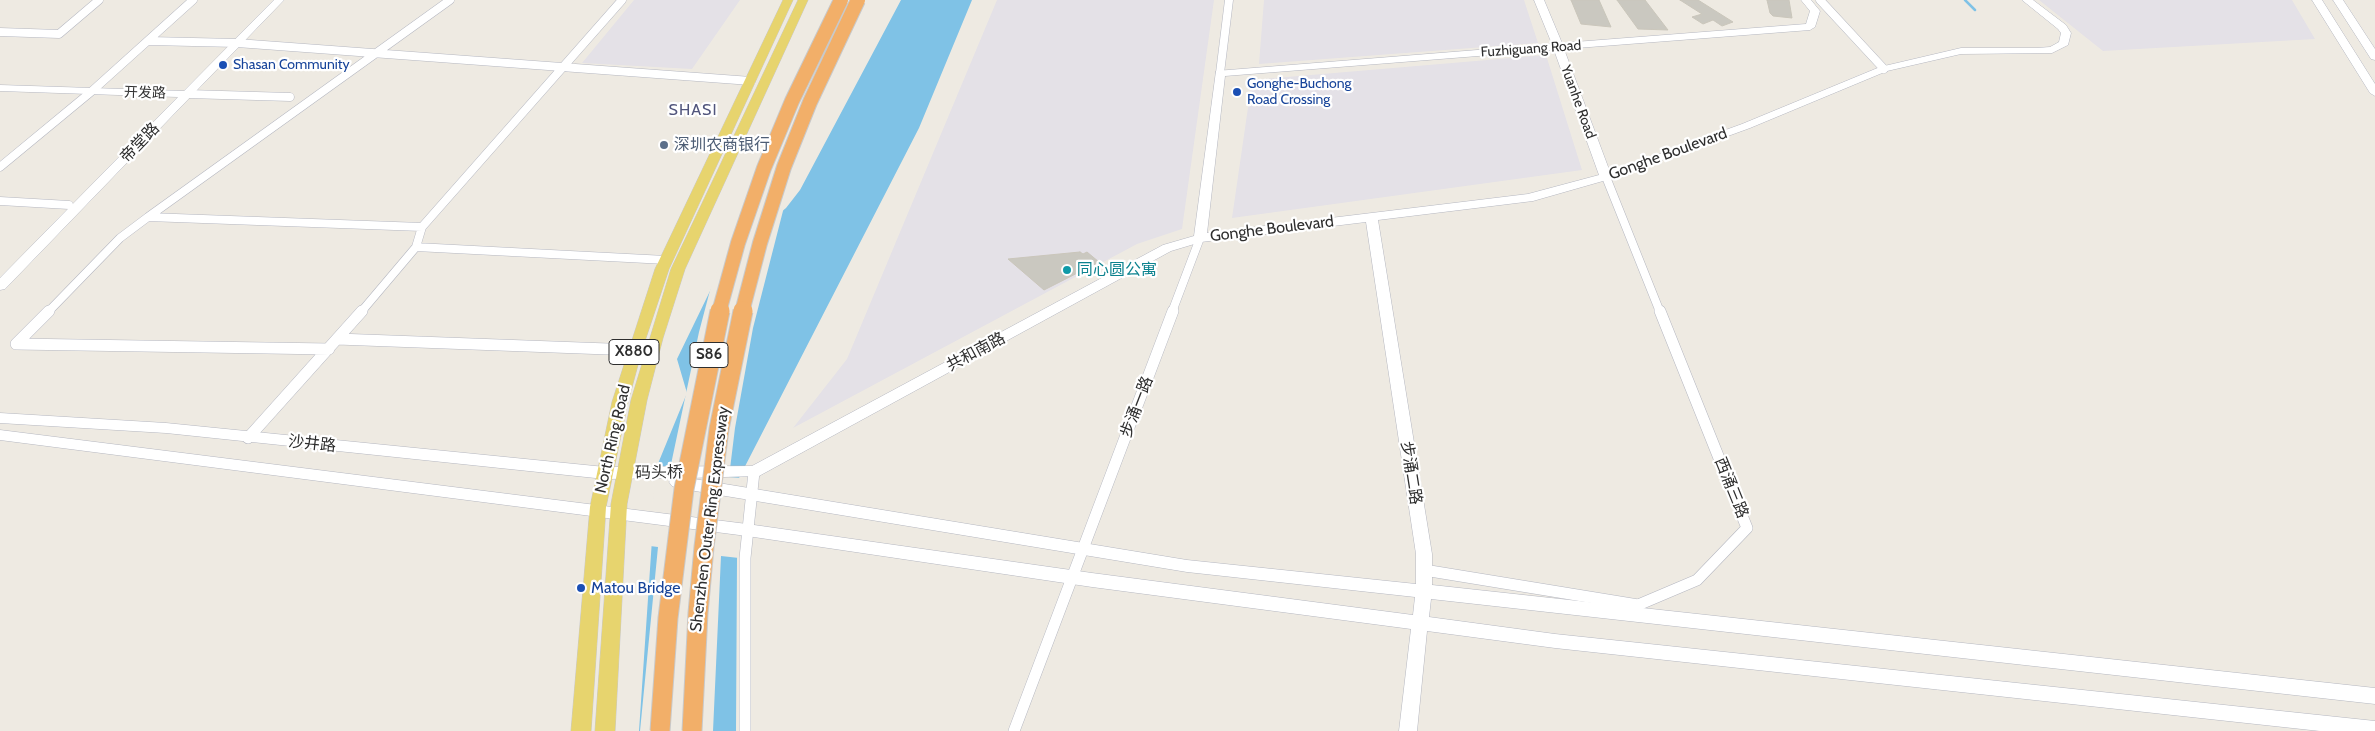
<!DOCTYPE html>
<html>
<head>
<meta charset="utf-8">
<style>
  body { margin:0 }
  canvas { display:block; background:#eeeae2 }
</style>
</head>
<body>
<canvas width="2375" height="731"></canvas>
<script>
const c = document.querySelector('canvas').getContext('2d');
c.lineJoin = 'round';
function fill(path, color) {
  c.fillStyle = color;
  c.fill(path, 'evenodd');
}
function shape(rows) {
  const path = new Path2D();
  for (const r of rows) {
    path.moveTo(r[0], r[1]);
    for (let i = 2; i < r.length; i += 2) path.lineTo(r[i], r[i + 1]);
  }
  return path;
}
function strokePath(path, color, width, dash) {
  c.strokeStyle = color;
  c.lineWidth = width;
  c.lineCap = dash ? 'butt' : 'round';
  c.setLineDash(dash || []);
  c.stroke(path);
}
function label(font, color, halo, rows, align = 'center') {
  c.font = font + ' Cabin,"Noto Sans SC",sans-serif';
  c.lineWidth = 4.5;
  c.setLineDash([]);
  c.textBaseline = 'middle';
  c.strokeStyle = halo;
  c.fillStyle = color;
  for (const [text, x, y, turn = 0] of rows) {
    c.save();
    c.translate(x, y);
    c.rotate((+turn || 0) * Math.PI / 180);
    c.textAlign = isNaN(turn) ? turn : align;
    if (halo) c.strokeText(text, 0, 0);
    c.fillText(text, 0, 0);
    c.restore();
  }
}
const industrial = shape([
  [634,0,740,0,692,69,582,63],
  [997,0,1214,0,1182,229,1137,244,793,428,847,359],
  [1264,0,1524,0,1538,43,1259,64],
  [2039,0,2292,0,2315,39,2103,51],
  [1546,55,1582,170,1232,218,1252,80]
]);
const water = shape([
  [901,0,972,0,919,128,739,478,737,560,736,731,639,731,657,466,687,393,677,359,727,256,786,208,800,190]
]);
const pier = shape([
  [784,207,753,328,735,428,729,477,742,478,739,558,721,556,713,731,640,731,658,547,650,546,655,468,670,469,699,332,713,279,725,254]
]);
const stream = shape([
  [1965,0,1975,10]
]);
const building = shape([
  [1571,0,1599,0,1611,27,1581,24,1571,0],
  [1617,0,1645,0,1668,30,1638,29,1617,0],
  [1680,0,1698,0,1733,22,1722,26,1713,20,1703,24,1692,17,1702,14,1680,0],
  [1767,0,1789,0,1792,18,1773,16,1770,13,1767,0],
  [1080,252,1083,254,1087,252,1099,262,1044,290,1008,259,1080,252]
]);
const streetFar1 = shape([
  [1820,0,1884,69],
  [0,32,59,34,99,0],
  [149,41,237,43,751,81],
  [1220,73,1229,0],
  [188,94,290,97],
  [0,167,92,91,193,0],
  [1606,177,1660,312],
  [0,201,69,205],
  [422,227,148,217,450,0],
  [416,247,666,260],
  [48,312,120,238,148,217],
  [361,312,416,247,422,227,622,0],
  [1172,312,1200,238]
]);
const street = shape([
  [49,311,16,344,329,349],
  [337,339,635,350],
  [248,438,362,311],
  [1424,570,1638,605,1697,580,1747,528,1660,311],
  [745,731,745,558,754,472],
  [1014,731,1173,311]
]);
const secondary = shape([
  [274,0,284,0,5,289,0,290,0,278,178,97,0,91,0,85,184,91,274,0],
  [1534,0,1544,0,1562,43,1806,24,1810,11,1801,0,1811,0,1820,11,1815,27,1810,30,1564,49,1610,172,1742,124,1880,67,1961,48,2037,48,2050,47,2059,42,2061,33,2058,29,2022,0,2033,0,2066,25,2071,33,2068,45,2052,53,1961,54,1887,71,1750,128,1610,179,1533,201,1378,220,1432,554,1432,585,2375,688,2375,704,1431,599,1429,617,1555,634,2375,721,2375,731,2320,731,1555,648,1427,631,1417,731,1399,731,1411,629,1092,587,747,536,0,440,0,430,747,524,1092,573,1413,615,1415,597,1187,572,677,488,672,486,669,482,672,478,605,479,166,433,0,423,0,413,166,423,605,467,752,466,1163,245,1194,236,1216,71,1552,44,1534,0],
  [1554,50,1599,175,1528,194,1207,233,1225,76,1554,50],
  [1366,222,1416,554,1416,584,1187,560,688,478,759,476,1171,251,1201,242,1366,222],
  [2312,0,2322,0,2375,84,2375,96,2370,93,2312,0],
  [2333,0,2343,0,2375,49,2375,60,2371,59,2333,0]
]);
const primary = shape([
  [783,0,793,0,669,269,642,350,628,402,606,507,591,731,571,731,590,507,612,402,655,269,783,0],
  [798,0,808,0,685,269,663,338,647,400,627,504,615,731,595,731,611,504,631,400,671,269,798,0]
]);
const highwayBridgeFar1 = shape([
  [719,312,738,243,764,168,792,101,841,0],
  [742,312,760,243,784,167,810,102,858,0]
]);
const highwayBridge = shape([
  [660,731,668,618,684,489,720,311],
  [692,731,698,613,704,547,719,429,743,311]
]);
const markers = [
  [223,65,5,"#1a4fb4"],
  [1237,92,5,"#1a4fb4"],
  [664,145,5,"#5c6f8a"],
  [1067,270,5,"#0f9aa8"],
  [581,588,5,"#1a4fb4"]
];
const farStreetnames = [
  ["Fuzhiguang Road",1531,49,-4],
  ["开发路",145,93,2],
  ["Yuanhe Road",1578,102,70]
];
const farTransitnames = [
  ["Shasan Community",233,65],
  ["Gonghe-Buchong",1247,84],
  ["Road Crossing",1247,100]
];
const shields = [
  [634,352,50],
  [709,355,38]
];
const shieldNames = [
  ["X880",634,352],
  ["S86",709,355]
];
const farQuarternames = [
  ["SHASI",693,110]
];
const streetNames = [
  ["帝堂路",140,143,-46],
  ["Gonghe Boulevard",1668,154,-20],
  ["Gonghe Boulevard",1272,229,-7],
  ["共和南路",976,352,-28],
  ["步涌一路",1137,407,-69],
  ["North Ring Road",613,439,-77],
  ["沙井路",312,444,6],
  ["码头桥",659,473,-1],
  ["步涌二路",1411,473,81],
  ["西涌三路",1731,488,68],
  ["Shenzhen Outer Ring Expressway",710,519,-83]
];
const serviceNames = [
  ["深圳农商银行",674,145]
];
const cultureNames = [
  ["同心圆公寓",1077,270]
];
const transitNames = [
  ["Matou Bridge",591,588]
];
fill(industrial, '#e4e1e7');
fill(water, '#7fc2e6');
fill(pier, '#eeeae2');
strokePath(stream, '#7fc2e6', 2.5);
fill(building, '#cac8c0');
strokePath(building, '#cac6bb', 1);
strokePath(streetFar1, '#b5b7c0', 9);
strokePath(street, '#b5b7c0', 12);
strokePath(secondary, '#b5b7c0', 1);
strokePath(primary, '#c9c9c9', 1);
strokePath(streetFar1, '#fff', 8);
strokePath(street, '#fff', 11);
fill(secondary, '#fff');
fill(primary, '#e7d46e');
strokePath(highwayBridgeFar1, '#c9c9c9', 16, []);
strokePath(highwayBridge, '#c9c9c9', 21, []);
strokePath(highwayBridgeFar1, '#f2af69', 14);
strokePath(highwayBridge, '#f2af69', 19);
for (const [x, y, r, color] of markers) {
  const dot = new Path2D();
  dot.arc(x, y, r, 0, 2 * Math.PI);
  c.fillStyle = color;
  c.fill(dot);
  strokePath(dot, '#fff', 2);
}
label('14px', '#2e2e2e', '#fff', farStreetnames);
label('14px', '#164399', '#fff', farTransitnames, 'left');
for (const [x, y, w] of shields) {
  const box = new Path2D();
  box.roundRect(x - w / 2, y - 12.5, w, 25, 4);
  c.fillStyle = '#fff';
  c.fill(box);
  strokePath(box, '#2e2e2e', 1);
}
label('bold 15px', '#2e2e2e', null, shieldNames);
c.letterSpacing = '1px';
label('16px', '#51557c', '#fff', farQuarternames);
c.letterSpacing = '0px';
label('16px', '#2e2e2e', '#fff', streetNames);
label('16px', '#4e5e75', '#fff', serviceNames, 'left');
label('16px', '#0d838f', '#fff', cultureNames, 'left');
label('16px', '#164399', '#fff', transitNames, 'left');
</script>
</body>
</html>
